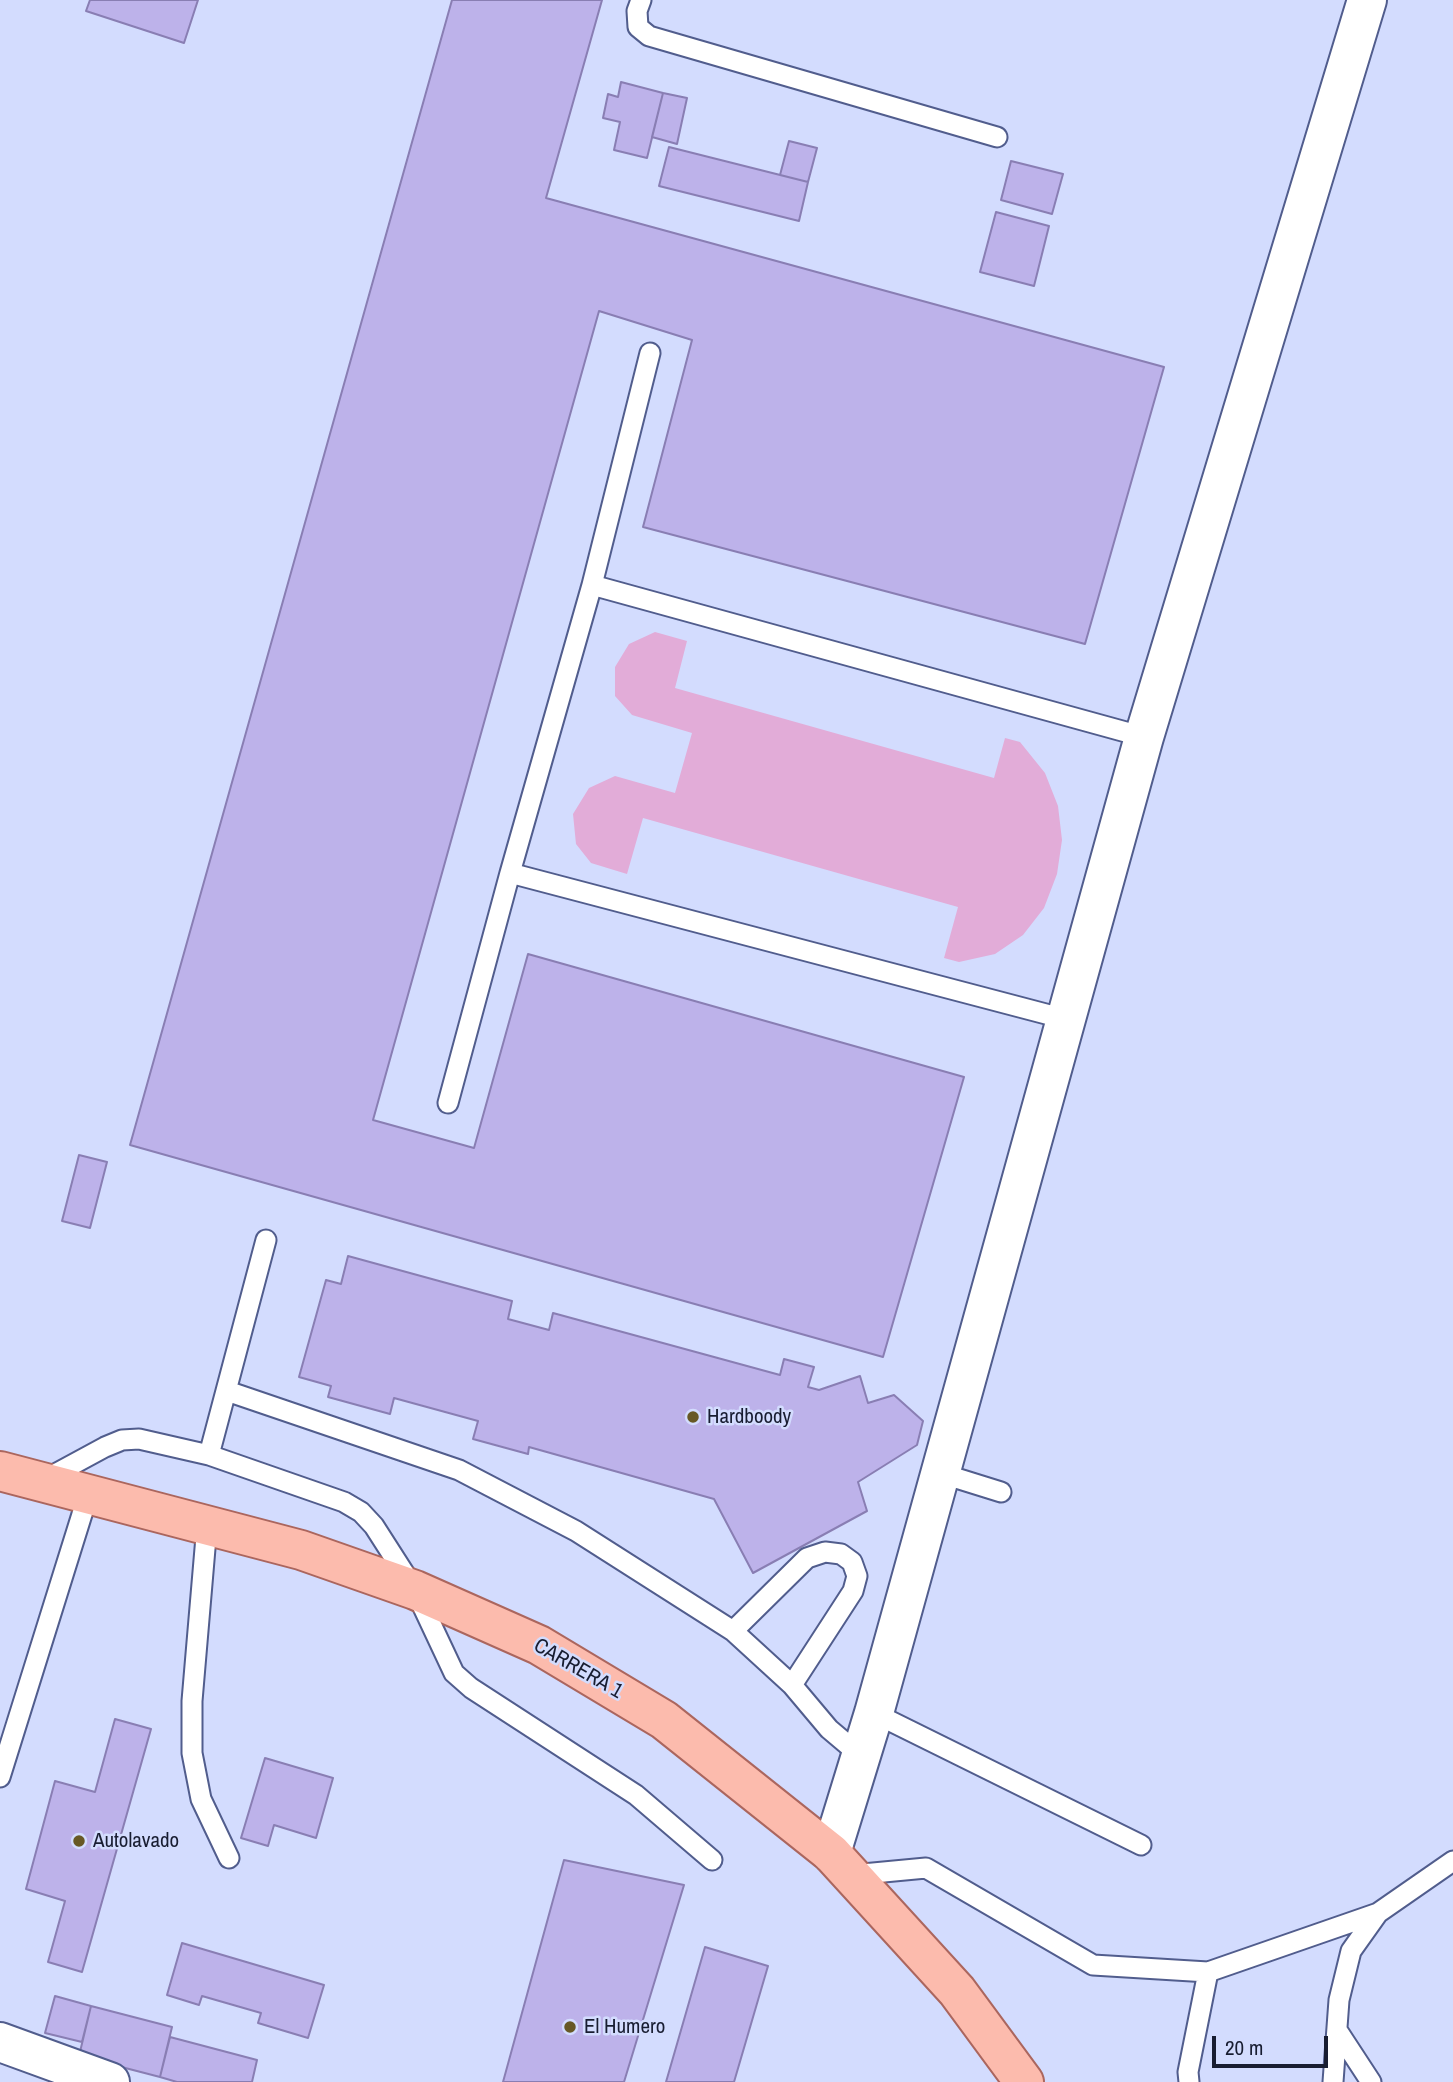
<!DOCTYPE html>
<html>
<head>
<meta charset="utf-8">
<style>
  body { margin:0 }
  #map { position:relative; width:1453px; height:2082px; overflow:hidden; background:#d3dcfe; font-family:"Archivo Narrow",sans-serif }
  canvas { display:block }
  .scale { position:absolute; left:1212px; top:2036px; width:116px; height:32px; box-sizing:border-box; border:4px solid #181d31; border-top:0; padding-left:9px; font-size:21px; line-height:24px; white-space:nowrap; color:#181d31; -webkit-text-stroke:5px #d3dcfe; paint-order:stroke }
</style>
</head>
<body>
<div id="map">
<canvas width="1453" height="2082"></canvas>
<div class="scale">20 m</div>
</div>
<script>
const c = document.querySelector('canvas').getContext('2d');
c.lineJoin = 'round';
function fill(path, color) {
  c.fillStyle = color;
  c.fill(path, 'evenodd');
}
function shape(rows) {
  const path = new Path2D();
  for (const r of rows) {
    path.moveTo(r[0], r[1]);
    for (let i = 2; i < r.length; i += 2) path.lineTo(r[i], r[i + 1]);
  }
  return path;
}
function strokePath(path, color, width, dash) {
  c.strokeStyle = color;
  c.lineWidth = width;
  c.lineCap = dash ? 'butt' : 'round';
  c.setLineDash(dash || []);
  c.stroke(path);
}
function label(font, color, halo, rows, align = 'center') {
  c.font = font + ' "Archivo Narrow",sans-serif';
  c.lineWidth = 5;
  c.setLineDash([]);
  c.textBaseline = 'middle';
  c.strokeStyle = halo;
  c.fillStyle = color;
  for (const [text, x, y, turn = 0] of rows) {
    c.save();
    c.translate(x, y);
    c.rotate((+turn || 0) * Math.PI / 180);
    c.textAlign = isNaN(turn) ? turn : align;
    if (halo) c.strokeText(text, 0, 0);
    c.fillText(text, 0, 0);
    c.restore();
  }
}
const green = shape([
  [655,632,687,641,675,688,994,778,1005,738,1020,742,1045,773,1058,806,1062,840,1057,874,1044,908,1023,935,995,954,959,962,944,958,958,907,643,818,627,874,591,863,576,844,573,814,589,788,615,776,675,793,692,733,632,715,615,696,615,667,629,644]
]);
const building = shape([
  [90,0,198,0,184,43,86,11,90,0],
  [452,0,602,0,546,198,1164,367,1085,644,643,527,692,340,599,311,373,1120,474,1148,528,954,964,1077,883,1357,130,1145,452,0],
  [621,82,663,93,647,158,614,150,620,122,603,118,608,94,618,97,621,82],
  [663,93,687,98,677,144,652,137,663,93],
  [789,141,817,148,808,182,780,175,789,141],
  [669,147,808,182,799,221,659,186,669,147],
  [1011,161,1063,174,1052,214,1001,200,1011,161],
  [996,212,1049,226,1034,286,980,272,996,212],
  [79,1155,107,1162,90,1228,62,1221,79,1155],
  [348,1256,512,1301,508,1319,549,1330,553,1313,780,1375,784,1359,814,1367,808,1387,819,1390,860,1376,868,1403,894,1395,923,1421,917,1445,858,1482,867,1511,753,1573,714,1499,529,1447,528,1454,473,1439,478,1421,394,1398,390,1414,328,1397,331,1386,299,1377,326,1280,341,1284,348,1256],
  [115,1719,151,1729,82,1972,48,1962,65,1901,26,1889,55,1781,95,1792,115,1719],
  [265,1758,333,1778,316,1838,274,1825,268,1846,241,1838,265,1758],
  [564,1860,684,1885,624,2082,503,2082,564,1860],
  [182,1943,324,1985,308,2038,258,2023,261,2013,202,1996,199,2005,167,1995,182,1943],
  [705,1947,768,1966,734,2082,666,2082,705,1947],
  [55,1996,91,2006,82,2042,45,2033,55,1996],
  [91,2006,172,2027,160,2077,79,2056,91,2006],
  [170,2037,257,2060,252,2082,177,2082,160,2077,170,2037]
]);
const service = shape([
  [641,0,637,11,638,27,649,36,997,137],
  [592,585,650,353],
  [1065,1019,510,873,592,585,1144,737],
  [448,1103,510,873],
  [227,1391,459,1470,576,1531,733,1631,792,1685],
  [209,1455,266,1240],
  [940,1473,1001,1492],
  [44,1480,105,1447,122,1440,139,1439,209,1455,344,1502,361,1512,374,1526,415,1590,454,1673,471,1688,636,1795,712,1860],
  [207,1525,192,1701,192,1753,201,1799,229,1858],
  [733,1631,807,1558,825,1552,841,1554,852,1562,857,1576,853,1591,792,1685,829,1729,861,1756],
  [874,1713,1141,1845],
  [0,1777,88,1495],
  [852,1875,926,1868,1093,1965,1208,1972,1378,1913,1453,1861],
  [1337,2030,1371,2082],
  [1189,2082,1188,2072,1208,1972],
  [1333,2082,1339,2000,1351,1951,1378,1913]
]);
const minor = shape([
  [831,1853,874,1713,1144,737,1367,0],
  [0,2042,110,2082]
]);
const primary = shape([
  [0,1471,301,1550,415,1590,539,1645,664,1720,831,1853,957,1991,1024,2082]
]);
const markers = [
  [693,1417,7,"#675825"],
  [79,1841,7,"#675825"],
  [570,2027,7,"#675825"]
];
const poiNames = [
  ["Hardboody",707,1417],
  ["Autolavado",93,1841],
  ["El Humero",584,2027]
];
const streetNames = [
  ["CARRERA 1",578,1669,30]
];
fill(green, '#e2acd8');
fill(building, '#bdb2ea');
strokePath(building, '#897eb3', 2);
strokePath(service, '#515d8d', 23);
strokePath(minor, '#515d8d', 42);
strokePath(primary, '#ab665e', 42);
strokePath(service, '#fff', 19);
strokePath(minor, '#fff', 38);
strokePath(primary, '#fcbbad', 38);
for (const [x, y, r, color] of markers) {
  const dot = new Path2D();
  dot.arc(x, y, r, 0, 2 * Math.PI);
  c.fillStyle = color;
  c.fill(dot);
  strokePath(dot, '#d3dcfe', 2.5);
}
label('21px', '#181d31', '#d3dcfe', poiNames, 'left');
label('21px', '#181d31', '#d3dcfe', streetNames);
</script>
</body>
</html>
